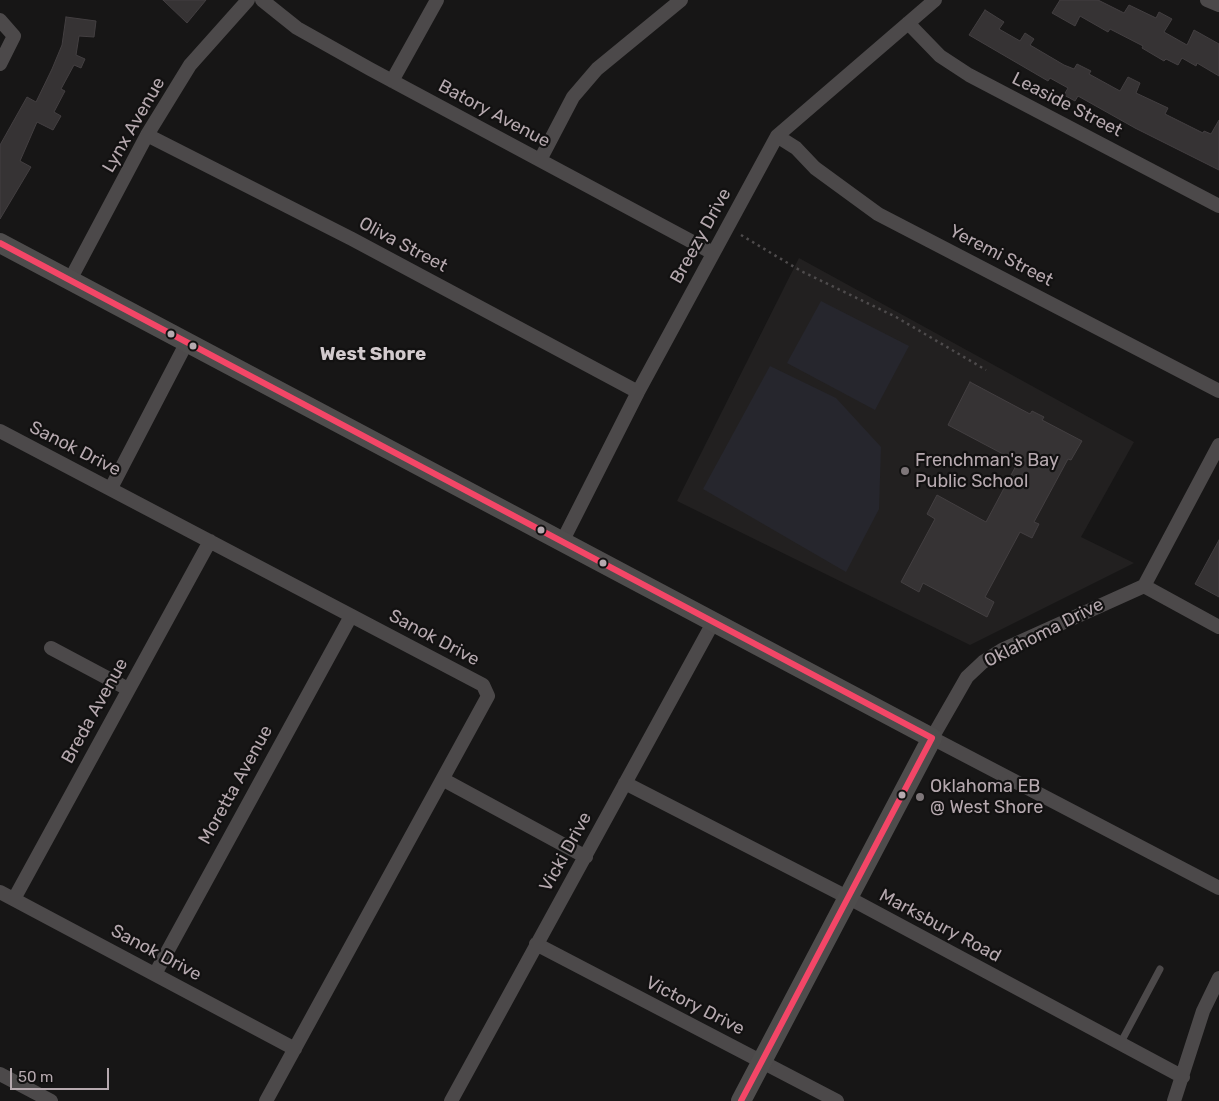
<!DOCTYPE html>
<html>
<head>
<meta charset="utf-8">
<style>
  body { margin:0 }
  #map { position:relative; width:1219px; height:1101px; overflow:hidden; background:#171616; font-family:Rubik,sans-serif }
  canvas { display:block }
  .scale { position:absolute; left:10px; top:1068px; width:99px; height:22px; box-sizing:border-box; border:2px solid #b6a9af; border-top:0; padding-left:6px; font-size:15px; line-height:18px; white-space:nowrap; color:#b6a9af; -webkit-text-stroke:4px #121111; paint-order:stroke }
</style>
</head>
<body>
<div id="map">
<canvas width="1219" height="1101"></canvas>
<div class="scale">50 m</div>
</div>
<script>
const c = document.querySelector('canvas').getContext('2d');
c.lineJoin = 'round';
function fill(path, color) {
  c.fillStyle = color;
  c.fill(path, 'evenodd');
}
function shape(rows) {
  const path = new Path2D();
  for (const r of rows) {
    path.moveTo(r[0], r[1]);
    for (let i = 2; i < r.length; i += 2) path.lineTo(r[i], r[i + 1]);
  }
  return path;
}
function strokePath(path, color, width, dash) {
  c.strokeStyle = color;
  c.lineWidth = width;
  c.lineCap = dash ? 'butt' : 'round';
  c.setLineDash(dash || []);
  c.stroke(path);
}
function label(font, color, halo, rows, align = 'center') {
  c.font = font + ' Rubik,sans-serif';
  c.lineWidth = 4.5;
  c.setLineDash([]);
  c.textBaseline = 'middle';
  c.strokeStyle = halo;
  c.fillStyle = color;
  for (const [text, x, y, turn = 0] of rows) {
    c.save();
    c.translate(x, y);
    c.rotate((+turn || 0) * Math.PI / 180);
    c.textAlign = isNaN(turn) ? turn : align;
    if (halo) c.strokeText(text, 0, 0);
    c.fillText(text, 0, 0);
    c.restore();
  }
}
const built = shape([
  [799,258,1134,442,1081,537,1134,563,970,645,677,501]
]);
const green = shape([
  [821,301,909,346,875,410,787,363],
  [770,366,836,398,881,447,879,509,846,572,703,489]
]);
const building = shape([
  [163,0,206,0,187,23,163,0],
  [1060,0,1098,0,1124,13,1129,5,1156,18,1159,12,1172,19,1164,32,1187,45,1194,30,1219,44,1219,76,1197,63,1196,66,1182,58,1178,65,1166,59,1164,61,1142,48,1143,46,1110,29,1108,32,1080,16,1075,26,1052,13,1060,0],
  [985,10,1004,22,999,29,1020,41,1025,33,1034,39,1030,45,1064,65,1074,69,1077,64,1091,71,1089,74,1120,91,1128,77,1140,83,1136,93,1168,108,1165,114,1203,133,1204,131,1211,134,1219,120,1219,170,1135,128,1078,96,1075,101,1064,95,1068,88,1050,78,1048,81,969,35,985,10],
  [66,17,96,21,94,37,79,36,76,55,85,59,81,68,74,65,61,89,65,91,54,112,61,116,53,130,37,122,20,161,31,167,0,219,0,145,27,97,36,102,52,69,62,45,66,17],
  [970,382,1030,414,1032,411,1044,417,1042,420,1082,441,1071,460,1068,459,1034,522,1039,524,1032,538,1020,532,985,597,994,602,987,617,923,583,919,592,901,582,935,519,927,514,937,495,986,522,1018,462,948,425,970,382],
  [1219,540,1219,597,1195,584,1219,540]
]);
const path = shape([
  [741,235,801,271,896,317,986,370]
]);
const lane = shape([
  [1120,1044,1160,969]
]);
const street = shape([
  [262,0,297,28,370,69,713,253],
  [1207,0,1219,5],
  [0,20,14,36,0,64],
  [908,23,940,56,969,75,1219,206],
  [392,81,437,0],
  [147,135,352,239,638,392],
  [777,136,796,148,815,168,878,214,1219,391],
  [540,160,573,97,597,69,681,0],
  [70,280,147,135,190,65,248,0],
  [0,431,483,685,488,696,266,1101],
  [1219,445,1144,586,1002,650,983,662,967,677,932,738,1219,888],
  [111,488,187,342],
  [563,540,638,392,777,136,935,0],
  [1144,586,1219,627],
  [51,648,128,689],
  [444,780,586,857],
  [625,783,849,898,1183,1077],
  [0,892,295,1049],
  [14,899,210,541],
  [536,944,837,1101],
  [155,974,351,616],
  [0,1074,51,1101],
  [451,1101,714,621],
  [1174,1101,1203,1011,1219,978]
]);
const secondary = shape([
  [0,243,932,738,741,1101]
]);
const bus1 = shape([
  [0,243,932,738,741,1101]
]);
const markers = [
  [171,334,4.5,"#b6a9af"],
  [193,346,4.5,"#b6a9af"],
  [905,471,5,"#7e7679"],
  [541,530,4.5,"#b6a9af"],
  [603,563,4.5,"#b6a9af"],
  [902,795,4.5,"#b6a9af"],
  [920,797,5,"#7e7679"]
];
const streetNames = [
  ["Leaside Street",1067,105,27],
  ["Batory Avenue",494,114,28],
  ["Lynx Avenue",134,125,-60],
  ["Breezy Drive",701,236,-61],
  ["Oliva Street",403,245,28],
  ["Yeremi Street",1001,256,27],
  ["Sanok Drive",75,449,27],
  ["Oklahoma Drive",1044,633,-27],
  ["Sanok Drive",434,638,28],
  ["Breda Avenue",95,711,-61],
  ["Moretta Avenue",236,785,-61],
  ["Vicki Drive",566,852,-61],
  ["Marksbury Road",940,926,28],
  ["Sanok Drive",156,953,28],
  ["Victory Drive",695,1006,27]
];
const poiNames = [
  ["Frenchman's Bay",915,461],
  ["Public School",915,482],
  ["Oklahoma EB",930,787],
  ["@ West Shore",930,808]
];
const neighbourhoodNames = [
  ["West Shore",373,355]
];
fill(built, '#222020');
fill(green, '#26262d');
fill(building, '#363334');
strokePath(building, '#433f41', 1);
strokePath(path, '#4e4b4c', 2.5, [2.5, 4]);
strokePath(lane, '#4c494a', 7);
strokePath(street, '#4c494a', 14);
strokePath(secondary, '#4e4c4c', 20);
strokePath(bus1, '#f34667', 6);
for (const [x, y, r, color] of markers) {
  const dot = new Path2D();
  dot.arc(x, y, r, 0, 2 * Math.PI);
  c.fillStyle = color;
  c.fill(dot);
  strokePath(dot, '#121111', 2);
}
label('18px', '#b6a9af', '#121111', streetNames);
label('18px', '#b6a9af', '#121111', poiNames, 'left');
label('bold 19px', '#d2cacd', '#121111', neighbourhoodNames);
</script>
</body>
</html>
